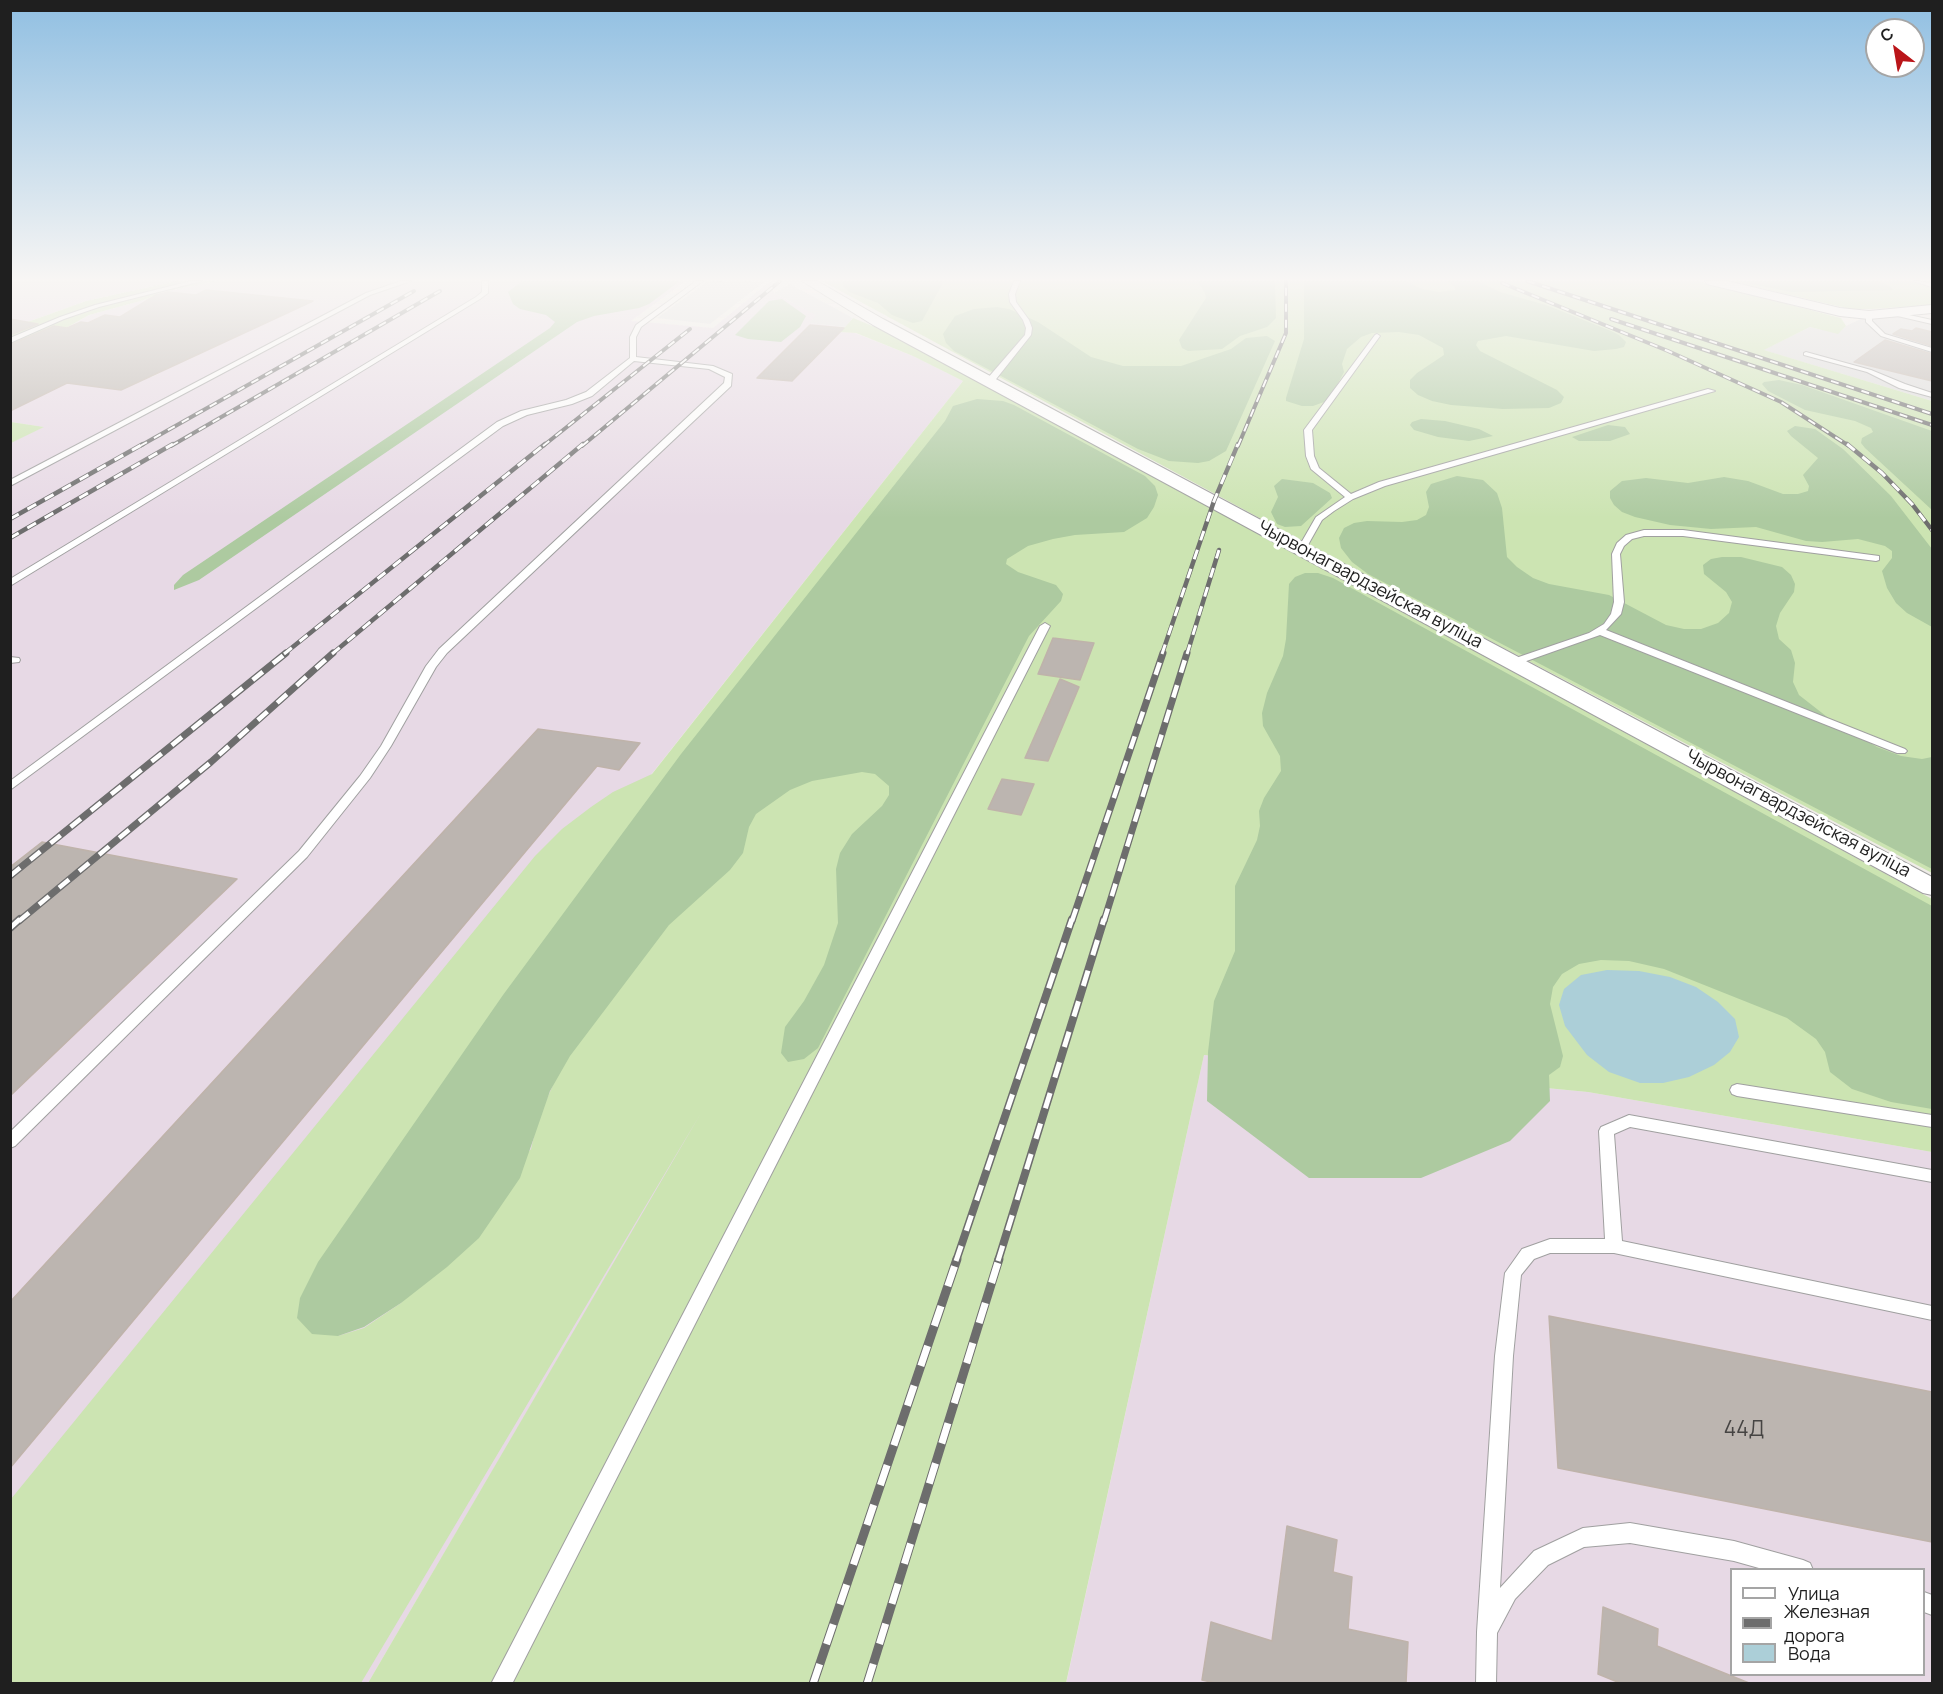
<!DOCTYPE html>
<html>
<head>
<meta charset="utf-8">
<style>
  body { margin:0 }
  #map { position:relative; width:1943px; height:1694px; overflow:hidden; background:#efece7; font-family:Manrope,sans-serif }
  canvas { display:block }
  .frame { position:absolute; inset:0; border:12px solid #1f1f1f; pointer-events:none }
  .legend { position:absolute; left:1730px; top:1568px; width:195px; height:108px; box-sizing:border-box; background:#fff; border:2px solid #a5a5a5; margin:0; padding:8px 10px; list-style:none; font-size:18px; color:#1f1f1f }
  .legend li { display:flex; align-items:center; gap:12px; height:30px }
  .legend b { width:30px; border:2px solid #a5a5a5 }
  .north { position:absolute; left:1865px; top:18px; width:60px; height:60px; box-sizing:border-box; background:#fff; border:2px solid #a5a5a5; border-radius:50%; rotate:329deg; font-size:16px; font-weight:700; line-height:24px; text-align:center; color:#1f1f1f }
  .north::after { content:''; display:block; margin:auto; width:21px; height:27px; background:#ba1519; clip-path:polygon(50% 0,100% 100%,50% 72%,0 100%) }
</style>
</head>
<body>
<div id="map">
<canvas width="1943" height="1694"></canvas>
<div class="frame"></div>
<ul class="legend">
<li><b style="height:8px;background:#fff"></b>Улица</li>
<li><b style="height:8px;background:#6d6d6d"></b>Железная дорога</li>
<li><b style="height:16px;background:#accfd8"></b>Вода</li>
</ul>
<div class="north">С</div>
</div>
<script>
const c = document.querySelector('canvas').getContext('2d');
c.lineJoin = 'round';
function fill(path, color) {
  c.fillStyle = color;
  c.fill(path, 'evenodd');
}
function shape(rows) {
  const path = new Path2D();
  for (const r of rows) {
    path.moveTo(r[0], r[1]);
    for (let i = 2; i < r.length; i += 2) path.lineTo(r[i], r[i + 1]);
  }
  return path;
}
function strokePath(path, color, width, dash) {
  c.strokeStyle = color;
  c.lineWidth = width;
  c.lineCap = dash ? 'butt' : 'round';
  c.setLineDash(dash || []);
  c.stroke(path);
}
function label(font, color, halo, rows, align = 'center') {
  c.font = font + ' Manrope,sans-serif';
  c.lineWidth = 6;
  c.setLineDash([]);
  c.textBaseline = 'middle';
  c.strokeStyle = halo;
  c.fillStyle = color;
  for (const [text, x, y, turn = 0] of rows) {
    c.save();
    c.translate(x, y);
    c.rotate((+turn || 0) * Math.PI / 180);
    c.textAlign = isNaN(turn) ? turn : align;
    if (halo) c.strokeText(text, 0, 0);
    c.fillText(text, 0, 0);
    c.restore();
  }
}
const residential = shape([
  [1891,313,1932,322,1932,401,1763,350,1810,327,1838,333,1846,326,1869,315]
]);
const industrial = shape([
  [11,281,177,281,86,301,11,328],
  [216,281,686,281,631,321,713,328,770,281,774,293,817,315,810,323,845,327,841,332,855,333,913,356,963,381,425,1060,702,1113,368,1683,11,1683,10,443,43,427,11,422,11,361,152,377,165,370,19,354,89,315,144,300,163,292],
  [1204,1055,1588,1092,1932,1152,1932,1683,1066,1684],
  [1732,1570,1924,1570,1924,1674,1732,1674]
]);
const grass = shape([
  [177,281,216,281,163,292,144,300,89,315,11,359,11,328,86,301],
  [822,281,1698,281,1841,318,1846,326,1838,334,1810,327,1764,350,1932,401,1932,873,1361,573],
  [1730,281,1932,281,1932,305,1872,309,1850,309],
  [853,318,880,329,925,353,1932,899,1932,1152,1588,1092,1204,1055,1066,1683,368,1683,701,1113,361,1683,11,1684,11,1499,535,856,562,829,591,807,613,792,652,774,963,381,913,356,856,333,840,332],
  [553,1085,538,1119,531,1149,401,1303,364,1328,338,1336],
  [11,422,44,427,11,443]
]);
const forest = shape([
  [522,281,680,281,649,304,639,308,594,316,577,322,199,580,174,590,174,585,183,575,550,328,555,322,546,315,520,309,513,304,508,292],
  [842,281,944,281,922,321,913,323,892,315,878,303,849,292,843,286],
  [1197,281,1275,281,1276,318,1267,327,1240,336,1222,349,1188,351,1182,348,1179,340,1206,298,1205,293],
  [1304,281,1406,281,1422,289,1439,292,1455,290,1455,287,1447,281,1478,281,1500,292,1546,305,1611,331,1619,335,1626,342,1624,347,1616,349,1594,351,1506,336,1478,341,1476,345,1480,351,1557,390,1564,397,1561,403,1549,408,1503,409,1451,405,1432,401,1418,395,1410,388,1410,380,1417,373,1444,355,1443,348,1419,335,1399,332,1372,333,1361,337,1347,349,1342,364,1344,372,1333,393,1324,402,1313,406,1302,406,1286,401,1286,398,1304,339],
  [1736,281,1880,281,1891,287,1893,290,1792,292],
  [782,299,806,316,800,327,781,342,748,339,735,335,769,301],
  [997,307,1009,309,1038,322,1091,357,1123,366,1181,366,1231,349,1246,338,1267,336,1275,341,1226,451,1209,461,1198,463,1169,461,1138,449,954,351,946,343,943,334,955,316,974,309],
  [1779,380,1802,385,1932,431,1932,510,1865,448,1861,443,1862,438,1873,432,1871,428,1855,421,1805,410,1768,391,1762,384,1764,382],
  [977,399,1003,401,1014,405,1145,476,1155,486,1158,495,1154,507,1147,518,1124,532,1075,535,1053,539,1028,546,1007,559,1006,564,1018,572,1056,585,1063,594,1061,601,1029,636,818,1048,804,1059,788,1062,781,1053,785,1027,804,1001,824,965,838,923,836,869,840,853,852,834,882,806,889,795,889,786,875,774,862,772,812,781,790,790,756,814,749,827,743,853,730,870,669,925,570,1056,550,1091,520,1178,479,1238,447,1267,401,1303,364,1327,338,1336,312,1334,297,1318,300,1298,318,1262,503,995,681,754,945,421,953,406],
  [1421,419,1445,421,1479,429,1493,436,1469,441,1438,437,1414,430,1410,425,1412,422],
  [1608,425,1625,427,1630,434,1610,441,1579,441,1572,437],
  [1795,426,1815,429,1843,449,1891,496,1932,549,1932,627,1907,613,1896,603,1887,588,1882,571,1892,558,1892,551,1885,546,1858,539,1822,542,1806,541,1756,527,1711,529,1670,525,1635,517,1622,512,1614,505,1610,498,1610,491,1622,481,1646,478,1688,483,1724,477,1748,481,1783,494,1798,494,1808,491,1809,486,1803,475,1818,458,1791,436,1787,431],
  [1457,476,1483,480,1497,493,1502,508,1507,557,1517,567,1533,578,1549,584,1609,595,1666,625,1684,629,1701,629,1718,623,1729,613,1732,602,1726,592,1704,574,1703,565,1711,559,1722,557,1741,557,1782,567,1791,575,1795,584,1794,592,1780,613,1776,626,1779,639,1791,650,1795,663,1793,682,1799,695,1831,720,1877,747,1901,756,1922,759,1932,757,1932,869,1368,574,1352,562,1341,548,1339,538,1344,528,1354,523,1367,521,1402,522,1417,520,1426,515,1429,507,1426,492,1431,484],
  [1282,479,1313,483,1330,493,1332,498,1301,526,1285,527,1277,524,1271,512,1278,497,1274,486],
  [1305,573,1318,573,1333,578,1932,906,1932,1109,1891,1102,1852,1089,1830,1072,1825,1052,1816,1039,1787,1018,1664,969,1629,961,1601,960,1579,964,1562,974,1553,987,1550,1004,1563,1056,1560,1067,1549,1075,1550,1101,1510,1141,1421,1178,1309,1178,1207,1101,1208,1052,1214,1001,1235,951,1235,886,1257,840,1260,826,1259,811,1264,798,1281,771,1280,756,1263,726,1262,713,1267,693,1283,656,1286,639,1289,584,1295,577]
]);
const parking = shape([
  [708,281,764,282,710,324,657,318],
  [790,284,853,318,845,327,809,323,816,315,774,293]
]);
const water = shape([
  [1607,970,1639,971,1670,977,1696,987,1718,1002,1735,1019,1739,1037,1730,1052,1714,1065,1689,1077,1663,1083,1640,1083,1609,1072,1587,1055,1565,1026,1559,1005,1564,989,1581,975]
]);
const building = shape([
  [206,290,313,301,121,390,67,383,10,411,10,345,54,326,67,328,81,322,88,323,105,315,120,317,156,295,168,292,196,295,206,290],
  [10,319,38,324,10,335,10,319],
  [810,325,844,328,792,381,757,378,810,325],
  [1916,328,1932,332,1932,346,1893,334,1901,329,1912,331,1916,328],
  [1885,340,1932,354,1932,381,1854,362,1885,340],
  [1053,638,1094,643,1080,680,1038,674,1053,638],
  [1060,679,1079,687,1048,761,1025,758,1060,679],
  [538,729,640,743,619,770,597,766,10,1468,10,1302,538,729],
  [1002,779,1034,784,1021,815,988,809,1002,779],
  [42,842,237,879,10,1096,10,867,42,842],
  [1549,1316,1932,1392,1932,1542,1558,1468,1549,1316],
  [1287,1526,1337,1540,1333,1572,1352,1577,1348,1629,1408,1642,1406,1683,1215,1683,1202,1680,1211,1622,1272,1641,1287,1526],
  [1603,1607,1658,1629,1657,1646,1749,1683,1620,1683,1598,1674,1603,1607]
]);
const lane = shape([
  [191,281,202,281,99,307,64,319,10,343,10,338,60,317,95,305,191,281],
  [401,281,411,281,370,295,10,486,10,480,366,293,401,281],
  [482,281,488,281,488,293,480,299,10,586,10,579,476,297,482,292,482,281],
  [696,281,703,281,641,327,636,337,636,357,713,366,732,374,731,386,447,653,436,667,391,746,370,778,307,857,15,1146,10,1148,10,1132,299,851,360,776,381,746,426,666,439,649,724,383,725,377,709,369,634,361,592,396,572,404,527,415,503,426,10,790,10,781,497,422,521,411,566,400,586,392,630,358,630,337,636,325,696,281],
  [1014,281,1020,281,1015,294,1016,302,1029,320,1032,328,1031,335,993,383,987,383,987,379,1025,335,1026,328,1023,320,1010,302,1009,294,1014,281],
  [1915,281,1932,283,1932,287,1916,282,1915,281],
  [1891,311,1932,320,1932,324,1889,314,1888,313,1891,311],
  [1869,313,1872,315,1872,321,1885,334,1932,348,1932,352,1881,336,1866,322,1866,315,1869,313],
  [1377,334,1380,336,1312,430,1314,456,1319,468,1351,494,1379,482,1708,389,1715,391,1385,486,1353,499,1334,511,1322,520,1304,552,1298,552,1297,550,1316,517,1345,497,1311,469,1306,456,1304,430,1375,335,1377,334],
  [1806,352,1871,370,1905,384,1932,393,1932,397,1899,388,1867,372,1804,355,1804,353,1806,352],
  [1644,530,1683,530,1879,556,1879,560,1876,561,1683,536,1644,536,1632,539,1624,546,1620,554,1624,602,1621,614,1606,630,1905,749,1907,751,1905,753,1897,753,1600,635,1518,664,1510,664,1510,660,1589,633,1604,624,1611,614,1614,602,1612,554,1617,543,1626,535,1644,530],
  [1045,623,1050,626,512,1684,491,1684,1040,626,1045,623],
  [10,657,19,658,20,660,19,662,10,663,10,657],
  [1737,1084,1932,1115,1932,1127,1737,1096,1732,1094,1730,1090,1732,1086,1737,1084],
  [1629,1115,1932,1170,1932,1182,1630,1127,1614,1134,1622,1241,1932,1306,1932,1320,1614,1253,1550,1253,1534,1259,1521,1275,1513,1356,1500,1588,1534,1551,1583,1528,1630,1523,1734,1541,1803,1560,1810,1563,1813,1570,1766,1570,1734,1561,1630,1543,1584,1547,1548,1565,1515,1599,1497,1633,1496,1684,1476,1684,1477,1632,1495,1356,1505,1273,1522,1249,1550,1239,1605,1239,1599,1131,1601,1127,1629,1115],
  [1924,1592,1932,1595,1932,1615,1924,1612,1924,1592]
]);
const street = shape([
  [802,281,817,281,883,319,1932,877,1932,895,1923,893,873,325,802,281],
  [1705,281,1727,281,1840,308,1869,311,1932,305,1932,313,1869,319,1840,316,1707,284,1705,281]
]);
const railFar4 = shape([
  [1527,281,1932,414],
  [1502,283,1668,351,1781,402,1849,446],
  [1611,319,1932,425],
  [140,446,414,291],
  [171,446,440,291],
  [543,446,690,329],
  [582,446,780,281],
  [1238,446,1286,333,1286,281]
]);
const railFar3 = shape([
  [1847,444,1882,473,1912,504,1932,530],
  [10,519,143,444],
  [10,538,173,444],
  [284,654,545,444],
  [332,654,583,444],
  [1162,654,1214,501,1238,444],
  [1187,654,1219,550]
]);
const railFar2 = shape([
  [10,876,286,653],
  [19,921,211,762,333,653],
  [1072,921,1163,653],
  [1104,921,1187,653]
]);
const railFar1 = shape([
  [10,928,20,919],
  [956,1261,1072,919],
  [998,1261,1104,919]
]);
const rail = shape([
  [813,1684,957,1259],
  [867,1684,999,1259]
]);
const farStreetnames = [
  ["Чырвонагвардзейская вуліца",1370,585,28],
  ["Чырвонагвардзейская вуліца",1798,814,28]
];
const nearNumbernames = [
  ["44Д",1744,1430]
];
fill(residential, '#dddcdc');
fill(industrial, '#e7d9e5');
fill(grass, '#cce4b2');
fill(forest, '#adcaa0');
fill(parking, '#dfdfdf');
fill(water, '#accfd8');
fill(building, '#bcb5b0');
strokePath(building, '#bfb3aa', 1.5);
strokePath(lane, '#a0a0a0', 2);
strokePath(street, '#a0a0a0', 2);
fill(lane, '#fff');
fill(street, '#fff');
strokePath(railFar4, '#6d6d6d', 4);
strokePath(railFar3, '#6d6d6d', 4.5);
strokePath(railFar2, '#6d6d6d', 7);
strokePath(railFar1, '#6d6d6d', 8);
strokePath(rail, '#6d6d6d', 9);
strokePath(railFar4, '#fff', 2, [8]);
strokePath(railFar3, '#fff', 3, [10]);
strokePath(railFar2, '#fff', 4.5, [13]);
strokePath(railFar1, '#fff', 5, [16]);
strokePath(rail, '#fff', 7, [21]);
const sky = c.createLinearGradient(0, 0, 0, 518);
sky.addColorStop(0, '#90bfe2');
sky.addColorStop(0.54, '#f8f6f4');
sky.addColorStop(1, '#f8f6f400');
c.fillStyle = sky;
c.fillRect(0, 0, 1943, 518);
label('18px', '#1f1f1f', '#fff', farStreetnames);
label('21px', '#464443', null, nearNumbernames);
</script>
</body>
</html>
